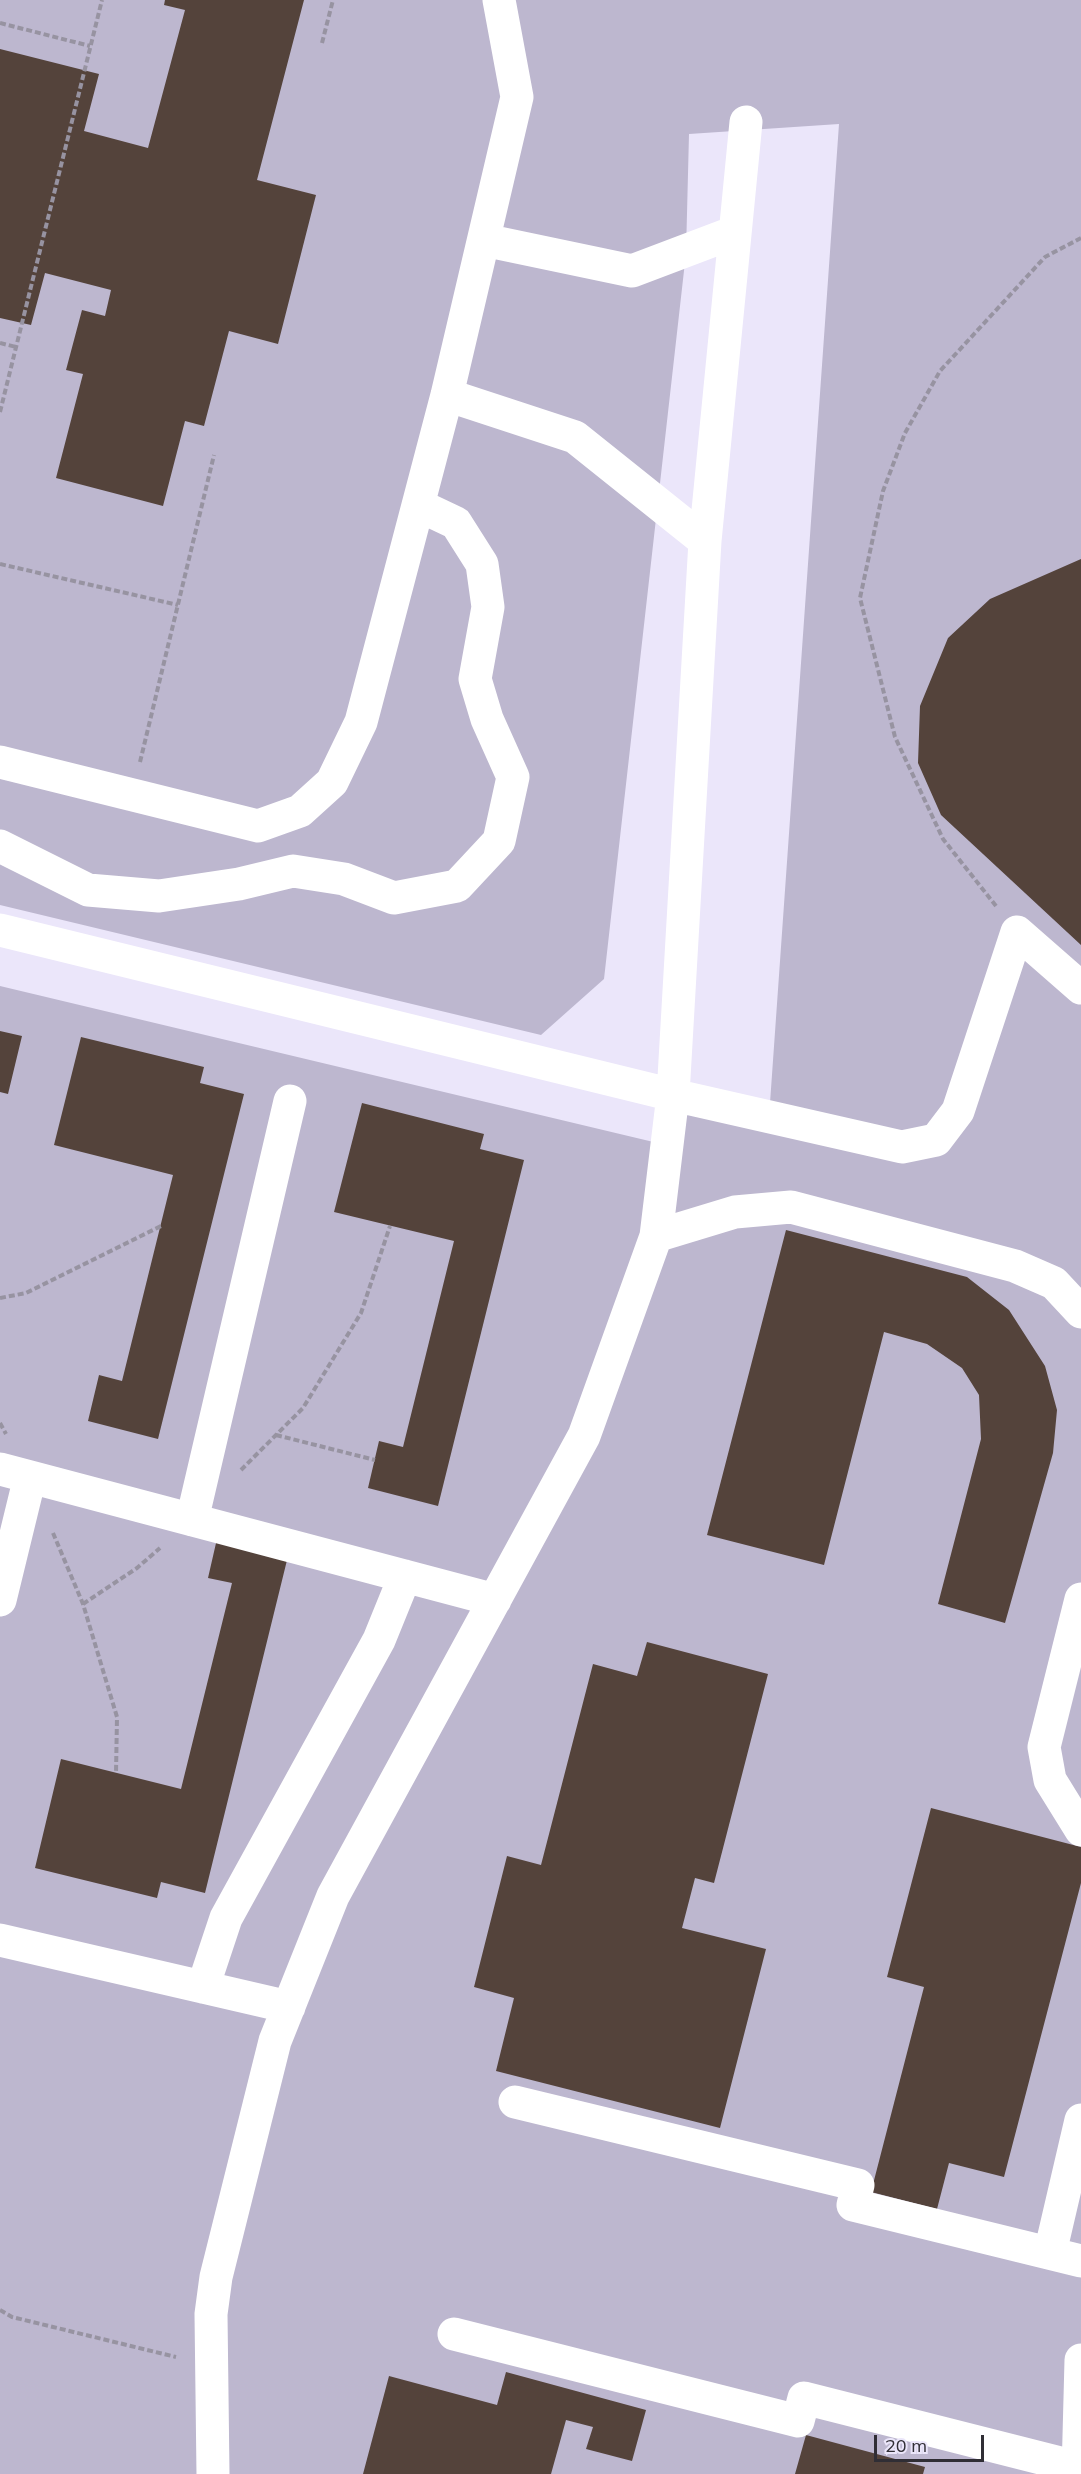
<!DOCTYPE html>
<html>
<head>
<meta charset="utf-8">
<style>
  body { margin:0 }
  #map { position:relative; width:1081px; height:2474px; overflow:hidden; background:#ebe6fa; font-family:Mulish,sans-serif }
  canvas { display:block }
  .scale { position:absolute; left:874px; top:2435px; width:110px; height:27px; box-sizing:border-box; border:3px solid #302e35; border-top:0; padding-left:8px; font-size:18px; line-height:21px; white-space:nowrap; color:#302e35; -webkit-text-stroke:4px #ebe6fa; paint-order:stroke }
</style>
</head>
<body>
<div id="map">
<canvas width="1081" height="2474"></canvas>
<div class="scale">20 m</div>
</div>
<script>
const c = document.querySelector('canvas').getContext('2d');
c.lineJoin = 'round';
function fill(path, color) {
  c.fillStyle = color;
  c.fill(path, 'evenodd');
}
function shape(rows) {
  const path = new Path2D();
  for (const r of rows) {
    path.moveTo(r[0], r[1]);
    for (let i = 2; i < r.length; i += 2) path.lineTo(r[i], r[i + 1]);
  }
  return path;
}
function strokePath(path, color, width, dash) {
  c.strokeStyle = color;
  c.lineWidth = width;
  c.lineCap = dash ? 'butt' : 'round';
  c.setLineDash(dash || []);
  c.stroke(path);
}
const green = shape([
  [0,0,1081,0,1081,2474,0,2474,0,986,666,1145,673,1095,769,1117,839,124,689,134,686,253,604,979,541,1035,0,905]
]);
const building = shape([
  [165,0,304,0,257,180,316,195,278,344,229,331,204,426,185,421,163,506,56,478,83,374,66,370,82,310,105,316,111,290,45,273,31,325,0,318,0,49,99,74,84,131,148,148,185,10,164,5],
  [1081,559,1081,945,941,815,918,763,920,706,948,638,990,599],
  [0,1031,22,1036,8,1094,0,1092],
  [81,1037,204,1067,200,1083,244,1094,158,1439,88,1421,99,1375,122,1381,173,1175,54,1145],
  [362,1103,484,1134,480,1149,524,1160,438,1506,368,1488,379,1441,403,1447,454,1241,334,1212],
  [786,1230,967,1277,1009,1310,1045,1366,1057,1410,1053,1453,1005,1623,938,1604,981,1439,979,1395,962,1368,927,1344,884,1332,824,1565,707,1535],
  [219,1530,290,1548,205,1893,161,1882,157,1898,35,1868,61,1759,181,1789,232,1583,208,1578],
  [647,1642,768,1674,714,1883,695,1878,682,1928,766,1949,720,2128,496,2071,514,1998,474,1987,507,1856,541,1865,593,1664,637,1676],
  [931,1808,1081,1847,1081,1883,1004,2177,949,2163,937,2209,871,2192,924,1987,887,1977],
  [506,2372,646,2410,632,2461,586,2449,593,2427,566,2420,551,2474,363,2474,389,2376,497,2405],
  [806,2435,925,2467,923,2474,795,2474]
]);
const path = shape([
  [0,23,90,46],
  [322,43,333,0],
  [0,343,16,347],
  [0,412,102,0],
  [0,564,178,605],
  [140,762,214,455],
  [996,906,943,839,895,737,860,598,883,491,905,433,940,371,1045,257,1081,238],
  [0,1298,26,1293,161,1226],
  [0,1423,6,1434],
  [276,1435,375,1460],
  [241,1470,303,1408,361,1313,390,1226],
  [53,1533,83,1604,117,1717,116,1773],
  [83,1604,137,1568,160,1548],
  [0,2310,12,2317,176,2357]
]);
const minor = shape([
  [484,240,632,271,735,232],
  [447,395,575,437,705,541],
  [0,762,258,826,300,811,332,782,361,722,447,395,517,97,499,0],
  [0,846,88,890,159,896,239,884,293,871,344,879,394,898,457,886,499,841,513,777,487,719,475,679,488,607,482,564,456,523,418,505],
  [0,930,673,1095,902,1147,936,1140,958,1111,1017,932,1081,988],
  [656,1236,735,1212,791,1207,1015,1266,1054,1283,1081,1312],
  [0,1469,495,1600],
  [192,1520,290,1101],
  [1081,1599,1044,1747,1050,1780,1081,1830],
  [0,1600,30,1477],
  [0,1940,289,2007],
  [203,1987,226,1918,379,1640,405,1576],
  [515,2102,858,2185,853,2205,1081,2261],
  [1050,2253,1081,2120],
  [454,2334,798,2421,804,2398,1076,2467],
  [213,2474,211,2314,216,2277,275,2041,333,1896,584,1436,656,1236,673,1095,705,541,746,122],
  [1078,2474,1081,2360]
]);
fill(green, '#bdb7cf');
fill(building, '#54433b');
strokePath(path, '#9793a1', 4, [6, 3]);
strokePath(minor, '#fff', 33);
</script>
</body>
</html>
